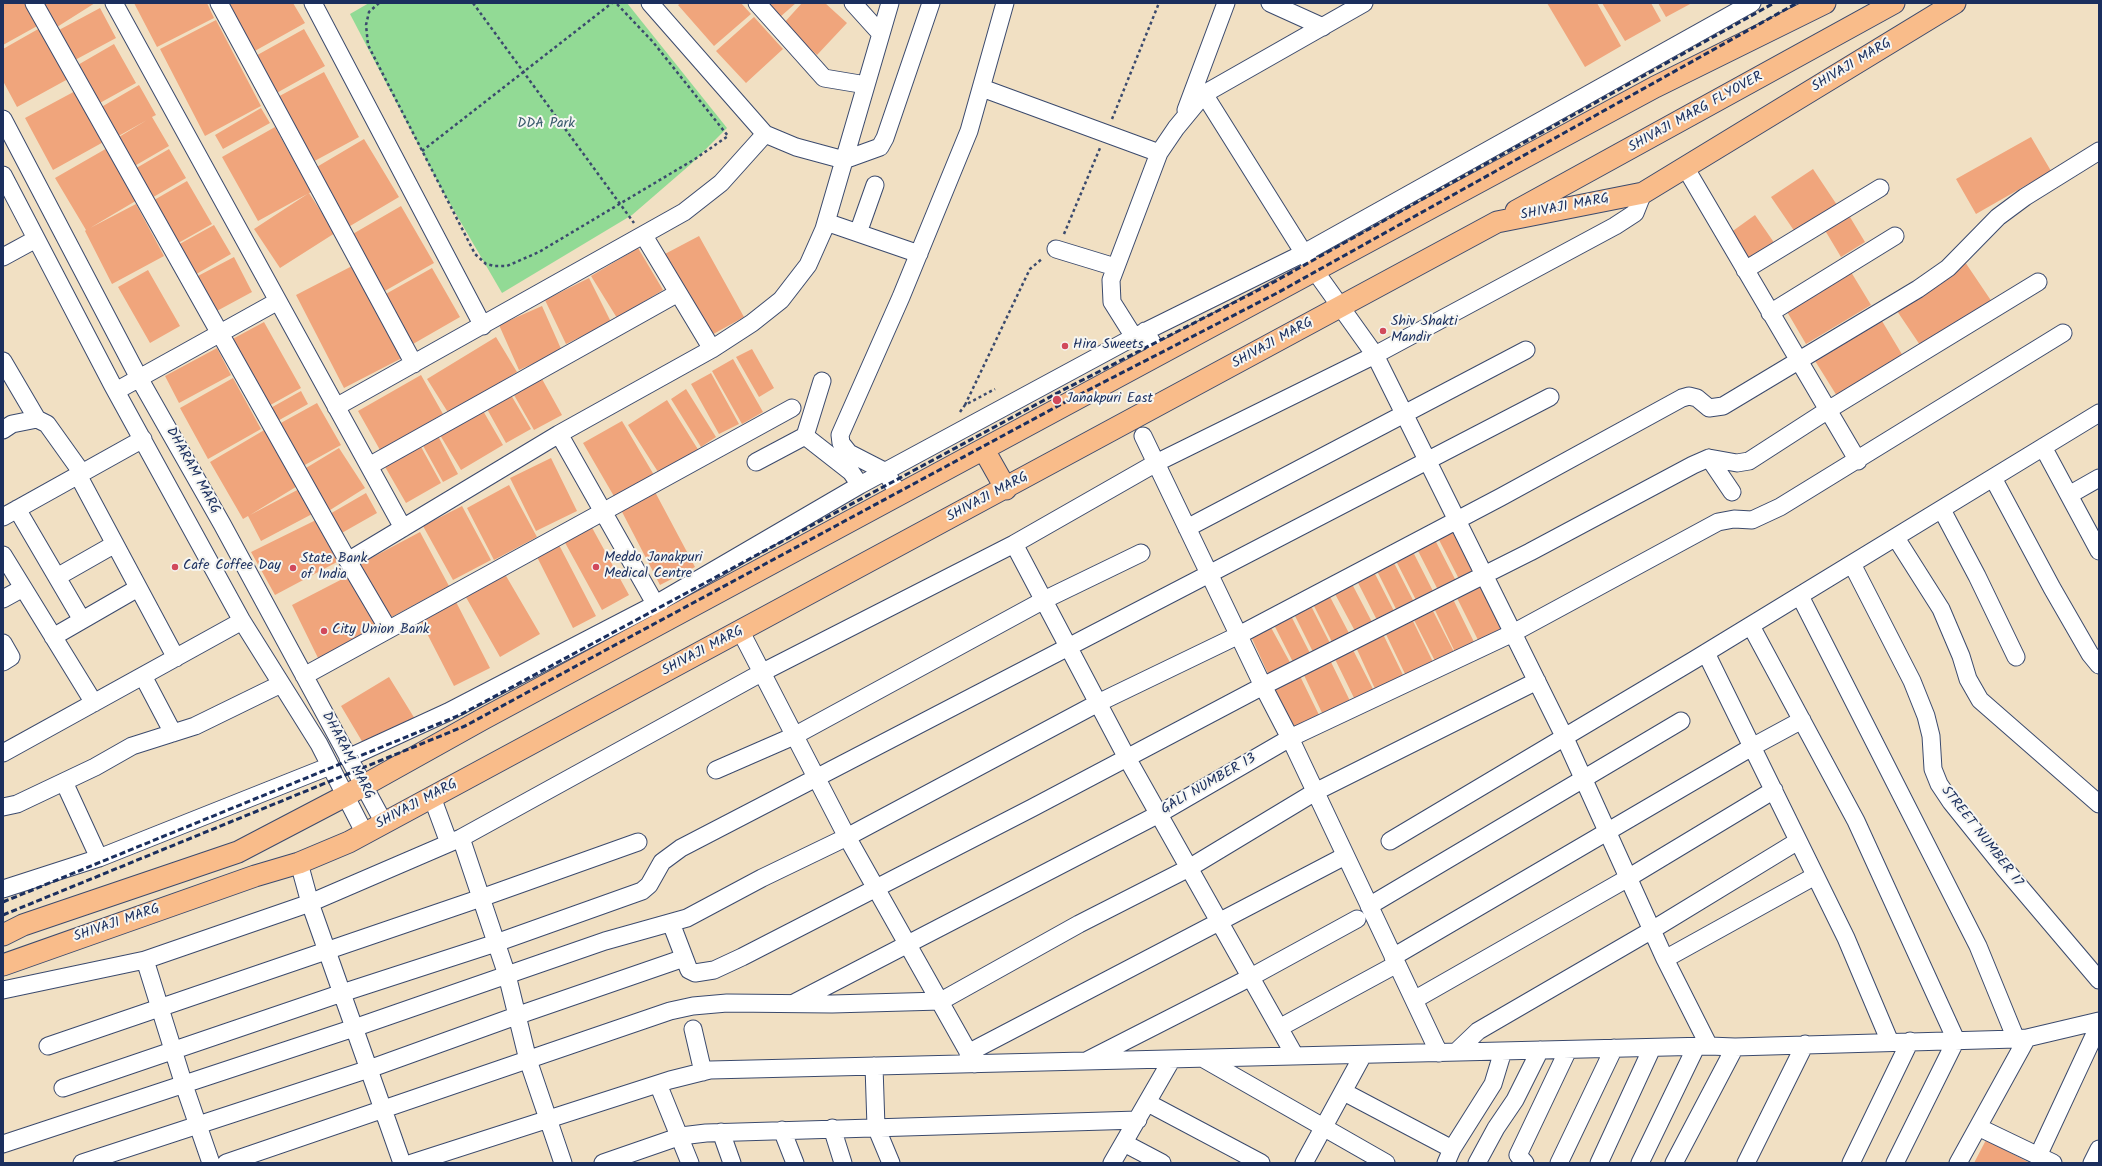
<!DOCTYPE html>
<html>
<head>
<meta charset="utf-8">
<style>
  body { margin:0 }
  #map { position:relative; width:2102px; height:1166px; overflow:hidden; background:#f1e0c3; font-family:Kalam,sans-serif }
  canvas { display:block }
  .frame { position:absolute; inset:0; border:4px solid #1b2f5e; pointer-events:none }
</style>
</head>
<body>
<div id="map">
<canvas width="2102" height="1166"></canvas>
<div class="frame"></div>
</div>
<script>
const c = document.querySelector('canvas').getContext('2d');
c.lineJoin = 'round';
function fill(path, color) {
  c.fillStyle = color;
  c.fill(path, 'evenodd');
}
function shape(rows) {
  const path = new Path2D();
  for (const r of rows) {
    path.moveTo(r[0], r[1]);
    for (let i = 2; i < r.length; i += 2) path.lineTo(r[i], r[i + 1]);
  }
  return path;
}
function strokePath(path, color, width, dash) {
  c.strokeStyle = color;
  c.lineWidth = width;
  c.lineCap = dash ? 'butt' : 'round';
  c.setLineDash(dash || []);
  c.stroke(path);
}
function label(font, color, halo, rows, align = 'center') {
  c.font = font + ' Kalam,sans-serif';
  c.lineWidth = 4;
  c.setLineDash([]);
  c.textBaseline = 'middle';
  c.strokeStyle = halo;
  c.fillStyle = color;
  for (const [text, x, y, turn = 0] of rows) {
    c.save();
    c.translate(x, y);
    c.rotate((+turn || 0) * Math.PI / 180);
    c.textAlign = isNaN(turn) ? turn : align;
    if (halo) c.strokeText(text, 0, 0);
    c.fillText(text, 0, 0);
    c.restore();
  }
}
const green = shape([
  [369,3,627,3,727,128,691,164,632,215,502,293,442,190,350,14]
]);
const building = shape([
  [3,3,26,3,39,25,3,45],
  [44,3,95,3,57,27,42,4],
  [134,3,207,3,214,18,157,47],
  [225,3,293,3,305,23,253,52],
  [681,3,741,3,751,14,714,46,678,5],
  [767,3,796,3,780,17],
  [802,3,825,3,847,23,817,55,783,24],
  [1547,3,1597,3,1621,46,1585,67],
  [1602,3,1651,3,1661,21,1625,41],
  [1658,3,1692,3,1666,17],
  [100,8,116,38,75,60,59,30],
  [754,17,783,49,746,83,716,51],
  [216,20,261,106,205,136,160,49],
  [40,28,68,79,17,107,3,81,3,49],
  [304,29,325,66,273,95,252,58],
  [114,44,136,83,98,104,76,66],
  [324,72,359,137,309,164,274,99],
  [139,85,156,115,152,117,169,146,131,168,114,140,147,120,115,138,98,109],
  [79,89,107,140,53,170,25,118],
  [261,108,270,123,223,149,215,135],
  [275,127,311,192,258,221,222,157],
  [2031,137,2051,171,1976,214,1956,179],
  [364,139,399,197,345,229,310,171],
  [109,147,139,199,90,228,136,204,164,256,112,284,85,231,86,230,55,178],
  [169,149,186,178,150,199,133,170],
  [1813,169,1837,205,1795,232,1771,197],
  [187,181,212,224,173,246,149,203],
  [309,193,335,233,280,268,254,229],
  [401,206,434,263,383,292,351,235],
  [1847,212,1865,242,1841,257,1823,227],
  [1755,215,1775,244,1749,262,1730,233],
  [214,225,231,254,193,276,176,246],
  [699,236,744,317,708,337,663,255],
  [638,248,663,290,617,318,591,276],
  [234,257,252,292,215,312,196,277],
  [1965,262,1992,302,1922,348,1895,308],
  [354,265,402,358,344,388,296,295],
  [432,268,460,317,413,344,384,295],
  [148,270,180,326,150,343,118,287],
  [1851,272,1871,305,1806,344,1786,310],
  [589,278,611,322,566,344,545,300],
  [542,306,562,351,519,370,499,325],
  [1879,316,1903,356,1837,396,1812,356],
  [264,322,301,388,265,408,227,342],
  [496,337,517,372,449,414,427,379],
  [217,348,231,375,179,403,165,376],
  [752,349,774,388,759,397,736,357],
  [733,359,763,412,742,424,712,371],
  [711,373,739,424,719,434,691,384],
  [421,375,443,414,380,450,358,411],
  [233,378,261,429,208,459,180,408],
  [542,379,562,415,534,430,514,395],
  [686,389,716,437,701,447,671,399],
  [301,391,308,404,274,423,267,410],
  [511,395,531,429,506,443,487,409],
  [667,400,699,451,660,475,628,425],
  [317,403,341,445,303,466,279,424],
  [482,409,503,445,461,470,440,435],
  [622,421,654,475,615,498,583,443],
  [266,429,299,485,250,515,301,488,314,513,261,541,248,516,243,519,210,462],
  [437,434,458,474,443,482,421,442],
  [420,445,441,483,406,503,384,465],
  [339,448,365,488,327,512,301,471],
  [551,458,577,511,536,531,510,478],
  [509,485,537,537,494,560,467,508],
  [654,490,695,567,660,585,620,508],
  [366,493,377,513,340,534,328,515],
  [462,506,491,560,453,580,423,526],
  [318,519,337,562,275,595,251,552],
  [590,524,629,595,602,610,563,539],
  [1455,527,1477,570,1459,579,1437,536],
  [420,532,449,586,388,619,358,565],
  [1434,538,1456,581,1438,590,1416,547],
  [558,543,596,616,573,628,536,555],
  [1411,548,1435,595,1418,604,1394,557],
  [1392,559,1416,606,1399,615,1375,567],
  [1372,568,1396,615,1379,624,1355,577],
  [502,569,540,634,500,657,463,592],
  [352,574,380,629,319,660,292,605],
  [1351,582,1373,624,1356,633,1334,592],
  [1484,583,1506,627,1478,640,1456,596],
  [1328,593,1351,637,1334,646,1312,602],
  [1452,597,1474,642,1455,652,1433,606],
  [454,598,490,668,454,686,418,616],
  [1310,604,1332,647,1315,656,1293,612],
  [1431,607,1454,652,1435,661,1412,616],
  [1288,610,1312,657,1295,666,1271,619],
  [1411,617,1433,662,1406,676,1384,630],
  [1268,622,1292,666,1270,678,1249,632],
  [1382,632,1404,677,1376,691,1355,645],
  [1351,646,1374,691,1355,700,1333,655],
  [1329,658,1351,703,1324,717,1302,671],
  [1299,674,1321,719,1294,732,1272,687],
  [389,677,415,719,366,748,341,706],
  [1986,1140,2030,1163,1974,1163]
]);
const path = shape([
  [379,3,369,12,366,25,368,45,475,254,486,264,494,266,507,266,539,252,695,159,728,136,653,42,616,3],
  [473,3,634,223],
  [1112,119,1159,3],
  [422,151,612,3],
  [1064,234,1100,148],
  [965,405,1027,275,1030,269,1043,258],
  [960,412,965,405,995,389]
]);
const minor = shape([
  [34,3,348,561,388,629],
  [114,3,403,528],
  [219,3,414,364],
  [313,3,483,326],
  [650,3,765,134,796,147,844,160,880,147,885,138,931,3],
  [757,3,824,78,866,85],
  [853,3,881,34],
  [1270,3,1323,27],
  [1364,3,1204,94,1176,128,1159,153,1111,280,1112,302,1134,337,1304,253,1752,3],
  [982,88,1159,153],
  [1204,94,1315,271,1375,355,1564,736,1665,959,1709,1046],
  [1186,110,1226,3],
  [3,119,139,378,222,524,384,823],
  [1685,167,1858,461],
  [3,175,113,386,242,621,319,744,365,834],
  [826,222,919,254],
  [858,233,875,185],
  [644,236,712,349],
  [1056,249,1115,267],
  [3,257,36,239],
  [1745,270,1880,188],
  [1770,313,1895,236],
  [1145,331,1160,355],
  [3,361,37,419],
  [116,391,278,301],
  [336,407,684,212,721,183,765,134],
  [3,430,12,424,37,419,47,424,82,473],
  [559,434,661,614],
  [805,436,822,381],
  [1143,436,1263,686,1290,738,1439,1053],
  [2043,447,2099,551],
  [1709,458,1732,492],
  [756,462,805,436,851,472,860,485],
  [369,466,678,293],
  [78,475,176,658],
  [1993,478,2052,588,2090,654,2099,665],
  [899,495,886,472,849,453,841,443,840,435,901,297,969,131,1005,3],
  [2069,495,2099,478],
  [17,509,82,620],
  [1942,510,1977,576,2016,657],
  [3,517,143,439],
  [1187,528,1526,350],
  [1896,538,1941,609,1961,656,1968,679,1980,700,2099,804],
  [1014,544,1127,758,1295,1056],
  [3,555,94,703],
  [348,561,559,434,712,349,752,323,781,300,808,265,824,229,890,3],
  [1852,564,1912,681,1926,716,1931,736,1933,769,1939,784,1951,802,2004,868,2099,980],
  [57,577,115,544],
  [1800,596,1978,946,2016,1039],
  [3,599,23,588],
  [1751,626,1856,821,1956,1040,1895,1163],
  [741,632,847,837,975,1064],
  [53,637,138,588],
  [3,643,11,657,3,662],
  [1706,653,1846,938,1890,1042],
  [143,676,173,733],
  [304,676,792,408],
  [3,753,242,621],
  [348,758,448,712,656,604,860,485,1134,337],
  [716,770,794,736,1044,600,1141,553],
  [64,782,99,858],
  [432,797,449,843],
  [3,807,17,804,95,767,132,746,195,726,281,684],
  [461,838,507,975,528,1060,563,1163],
  [1390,841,1694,660,2099,413],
  [299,863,310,903,402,1163],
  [3,889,99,858,330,766],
  [1369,906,1681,721],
  [671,923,689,970,695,973,714,970,742,957,1032,808,1263,686,1530,552,1693,465,1709,458,1737,463,1749,461,1828,410,2038,282],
  [1393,957,1752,747,1802,720],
  [1665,959,1815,876],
  [145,960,184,1085,211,1163],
  [3,990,145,960,310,903,461,838,761,673,1014,544,1156,463,1375,355,1615,226,1635,213,1643,193],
  [1414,1000,1628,878,1774,790],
  [794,1003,1159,814,1290,738,1513,633,1718,522,1734,519,1752,520,1780,507,2063,333],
  [1279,1028,1397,964],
  [693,1029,703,1072],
  [48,1046,481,898,638,842],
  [1456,1052,1478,1031,1652,930,1798,841],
  [968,1053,1345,856],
  [1204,1059,1386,1163],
  [1088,1060,1251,977,1357,919],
  [874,1066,876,1127,891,1163],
  [658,1084,690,1163],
  [63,1088,342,993,496,943,642,891,649,885,662,862,681,848,1550,397],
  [1344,1092,1452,1149],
  [1148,1103,1261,1163],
  [1978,1127,2053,1163],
  [832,1128,843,1163],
  [782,1130,795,1163],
  [721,1132,732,1163],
  [1124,1143,1162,1163],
  [3,1144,354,1028,605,941,687,918,762,878,847,837,1098,703,1239,635,1501,497,1682,398,1689,396,1697,398,1709,408,1723,406,1918,289,1948,268,1998,217,2025,197,2099,151],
  [2038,1156,2099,1025],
  [82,1163,369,1069,516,1016,684,958],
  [226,1163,670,1011,693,1006,727,1003,832,1004,941,1001,1079,924,1189,868,1315,792,1537,681],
  [412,1163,670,1080,710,1070,1709,1046,1735,1047,2016,1039,2027,1038,2099,1021],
  [603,1163,681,1136,706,1133,1138,1120],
  [1112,1163,1172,1059],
  [1304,1163,1363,1055],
  [1446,1163,1452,1149,1493,1084,1503,1051],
  [1477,1163,1496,1128,1515,1100,1540,1050],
  [1525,1163,1518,1155,1568,1050],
  [1559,1163,1614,1048],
  [1599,1163,1652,1048],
  [1640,1163,1696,1047],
  [1674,1163,1735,1047],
  [1746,1163,1805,1044],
  [1851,1163,1910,1041],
  [1958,1163,2027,1038],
  [2092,1163,2099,1149]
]);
const major = shape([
  [1516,211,1894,3],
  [984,450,1006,489],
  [3,935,23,925,238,852,345,796,483,719,1655,87,1825,3],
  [3,965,255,876,299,863,349,842,1497,222,1643,193,1955,3]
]);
const rail = shape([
  [3,902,460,715,1063,390,1274,282,1774,3],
  [3,915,465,726,1069,400,1279,292,1797,3]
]);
const markers = [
  [1383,331,4,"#d1495b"],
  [1065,346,4,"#d1495b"],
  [1057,400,5,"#d1495b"],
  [175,567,4,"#d1495b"],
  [596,567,4,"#d1495b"],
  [293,568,4,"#d1495b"],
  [324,631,4,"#d1495b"]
];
const streetNames = [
  ["SHIVAJI MARG",1852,66,-31],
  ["SHIVAJI MARG FLYOVER",1696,113,-29],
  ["SHIVAJI MARG",1565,208,-11],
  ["SHIVAJI MARG",1273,344,-29],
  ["DHARAM MARG",192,471,61],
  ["SHIVAJI MARG",988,498,-28],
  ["SHIVAJI MARG",703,652,-28],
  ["DHARAM MARG",347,756,62],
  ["GALI NUMBER 13",1209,785,-30],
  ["SHIVAJI MARG",417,805,-28],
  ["STREET NUMBER 17",1981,837,52],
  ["SHIVAJI MARG",117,924,-19]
];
const parkNames = [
  ["DDA Park",546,125]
];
const poiNames = [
  ["Shiv Shakti",1391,323],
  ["Mandir",1391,339],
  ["Hira Sweets",1073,346],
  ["Janakpuri East",1066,400],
  ["Meddo Janakpuri",604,559],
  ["Medical Centre",604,575],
  ["State Bank",301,560],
  ["of India",301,576],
  ["Cafe Coffee Day",183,567],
  ["City Union Bank",332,631]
];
fill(green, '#92da95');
fill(building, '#f0a57c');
strokePath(minor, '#3b4a6d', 19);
strokePath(major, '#3b4a6d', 23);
strokePath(path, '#3b4a6d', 2.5, [3, 3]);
strokePath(minor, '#fff', 17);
strokePath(major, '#f9bc8a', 21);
strokePath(rail, '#1b2f5e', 3, [6, 3]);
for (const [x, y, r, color] of markers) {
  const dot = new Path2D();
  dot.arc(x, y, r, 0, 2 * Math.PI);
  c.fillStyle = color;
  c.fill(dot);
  strokePath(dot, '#f6f6f2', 1.5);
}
label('14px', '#1b2f5e', '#f6f6f2', streetNames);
label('14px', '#395a6c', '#f6f6f2', parkNames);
label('14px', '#1b2f5e', '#f6f6f2', poiNames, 'left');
</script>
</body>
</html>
